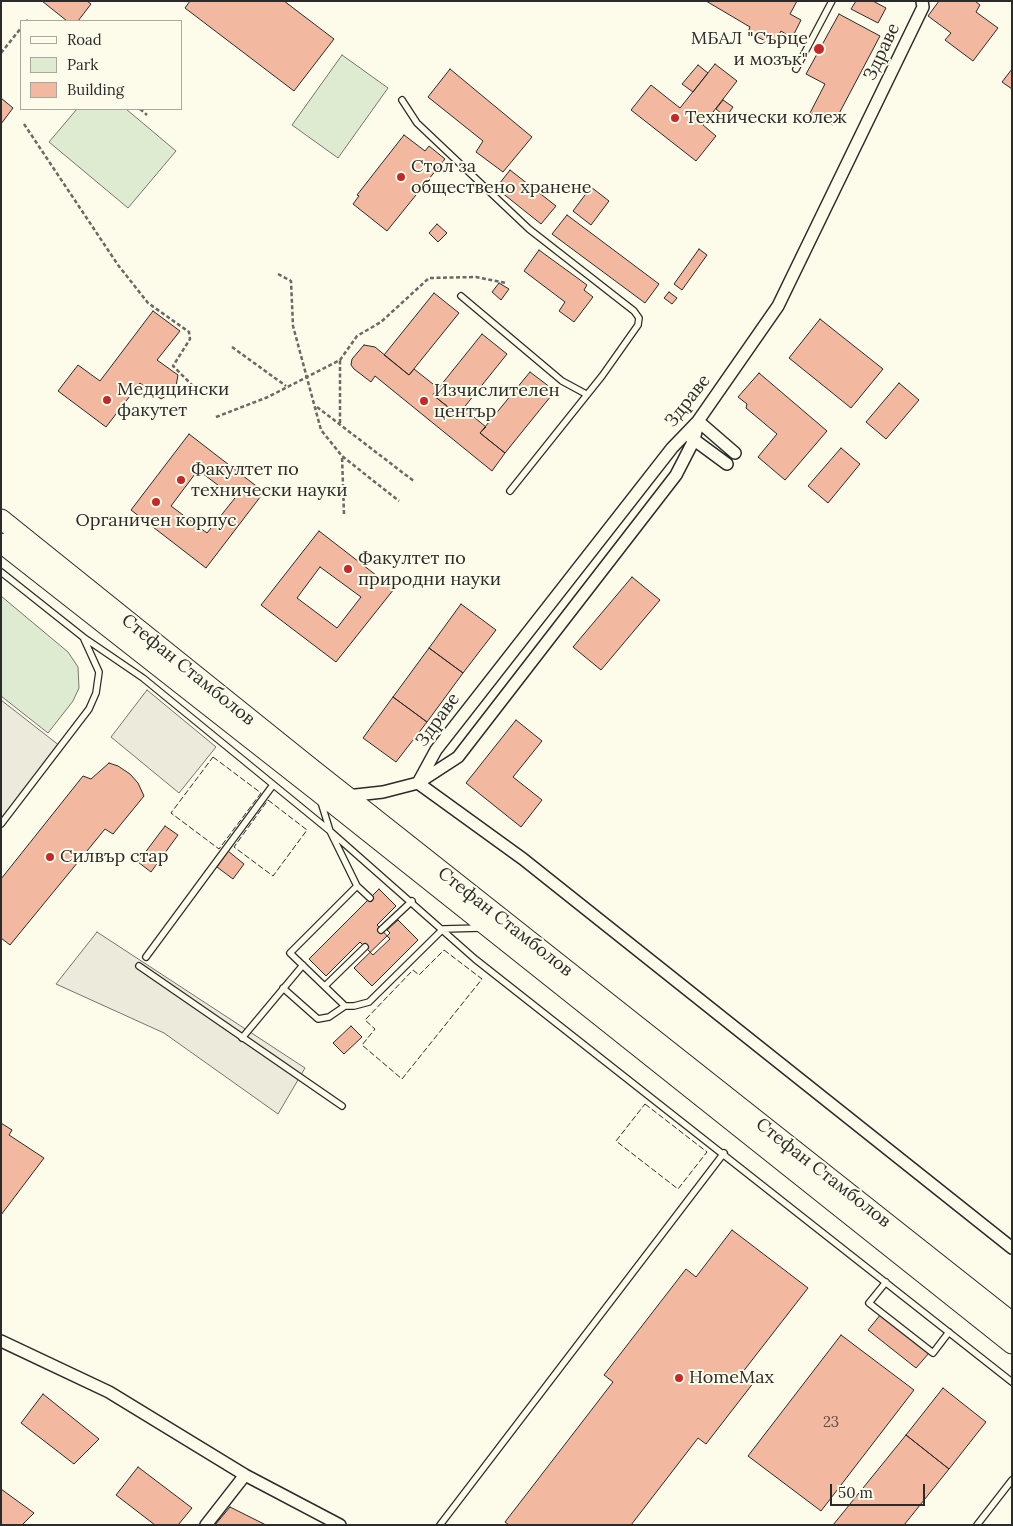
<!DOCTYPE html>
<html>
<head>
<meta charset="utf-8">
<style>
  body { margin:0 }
  #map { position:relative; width:1013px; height:1526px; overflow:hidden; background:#fdfbea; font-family:Lora,serif }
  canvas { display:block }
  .frame { position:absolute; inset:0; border:2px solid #2b2b2b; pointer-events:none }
  .legend { position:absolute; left:20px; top:20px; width:162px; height:90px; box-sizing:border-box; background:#fdfbea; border:1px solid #a9a89e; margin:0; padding:6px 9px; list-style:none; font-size:15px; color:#2b2b2b }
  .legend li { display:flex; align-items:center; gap:10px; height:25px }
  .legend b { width:25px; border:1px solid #a9a89e }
  .scale { position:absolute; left:830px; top:1484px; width:95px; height:22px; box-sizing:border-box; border:2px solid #2b2b2b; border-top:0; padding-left:6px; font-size:15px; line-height:18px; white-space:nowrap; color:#2b2b2b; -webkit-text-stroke:4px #fdfbea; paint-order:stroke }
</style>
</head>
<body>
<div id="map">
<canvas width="1013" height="1526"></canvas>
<div class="frame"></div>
<ul class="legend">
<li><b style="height:6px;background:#fdfbea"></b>Road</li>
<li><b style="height:14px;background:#deebd1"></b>Park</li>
<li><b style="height:14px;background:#f2b8a0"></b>Building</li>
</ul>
<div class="scale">50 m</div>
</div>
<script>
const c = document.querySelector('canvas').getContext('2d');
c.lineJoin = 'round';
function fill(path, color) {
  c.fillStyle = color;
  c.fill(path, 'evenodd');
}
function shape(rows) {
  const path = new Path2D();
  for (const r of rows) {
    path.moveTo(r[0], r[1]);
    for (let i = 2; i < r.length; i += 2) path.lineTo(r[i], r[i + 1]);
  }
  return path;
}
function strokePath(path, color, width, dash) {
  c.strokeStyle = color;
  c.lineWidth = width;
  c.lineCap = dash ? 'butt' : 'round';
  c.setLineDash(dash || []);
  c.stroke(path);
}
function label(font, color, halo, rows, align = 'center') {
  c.font = font + ' Lora,serif';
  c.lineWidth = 4;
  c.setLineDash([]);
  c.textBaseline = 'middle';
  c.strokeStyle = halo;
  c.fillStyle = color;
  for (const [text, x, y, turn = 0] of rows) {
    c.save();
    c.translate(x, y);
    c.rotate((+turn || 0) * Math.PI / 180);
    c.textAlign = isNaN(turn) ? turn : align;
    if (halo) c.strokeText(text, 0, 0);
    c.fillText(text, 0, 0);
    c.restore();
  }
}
const green = shape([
  [342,55,388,88,338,158,292,125,342,55],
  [77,109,126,109,176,151,128,208,49,142,77,109],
  [1,596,68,652,78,667,79,688,73,701,48,733,1,696,1,596]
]);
const parking = shape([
  [147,690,216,747,179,793,111,737,147,690],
  [1,700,60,746,1,822,1,700],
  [97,932,305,1068,278,1114,164,1033,56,984,97,932]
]);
const building = shape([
  [42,1,87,1,91,4,78,21,67,21,42,1],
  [190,1,284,1,334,39,294,91,185,8,190,1],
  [706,1,797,1,790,14,801,20,792,38,781,31,773,45,748,32,750,27,706,1],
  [856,1,873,1,886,8,878,23,851,9,856,1],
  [939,1,975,1,980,5,976,12,998,28,973,61,945,40,951,33,928,16,939,1],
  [839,14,880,36,833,125,810,113,825,84,806,74,839,14],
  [715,64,737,81,703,125,716,136,696,161,631,110,651,85,680,108,715,64],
  [698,65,708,73,693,92,682,84,698,65],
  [450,69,532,137,503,172,476,152,483,141,428,97,450,69],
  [1012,69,1012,89,1002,82,1012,69],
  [1,98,13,108,1,124,1,98],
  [723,100,733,107,726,117,716,109,723,100],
  [404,135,425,151,429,146,445,159,387,231,353,204,359,196,357,195,404,135],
  [510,170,556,206,541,224,496,188,510,170],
  [591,187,609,201,591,225,573,211,591,187],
  [567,215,659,284,645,303,552,234,567,215],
  [437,224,447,233,438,242,429,233,437,224],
  [699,249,707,255,682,290,674,284,699,249],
  [539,250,587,285,584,290,593,297,574,322,559,311,565,302,524,271,539,250],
  [499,283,509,289,501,300,492,292,499,283],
  [669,292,677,298,672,304,664,298,669,292],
  [434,293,459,313,409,375,384,355,434,293],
  [153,311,180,331,157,360,178,375,176,386,171,393,161,399,140,383,106,427,58,391,78,365,100,381,153,311],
  [820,319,883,369,851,408,789,358,820,319],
  [482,334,507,354,458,415,433,395,482,334],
  [364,345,375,347,409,375,414,369,438,388,433,395,458,415,463,408,486,427,480,433,505,453,492,471,375,376,371,382,354,369,351,365,352,359,364,345],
  [530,372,555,391,505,453,480,433,530,372],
  [759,373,827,431,785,480,758,457,777,434,746,408,747,404,738,397,759,373],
  [899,383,919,400,886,439,866,422,899,383],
  [189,434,264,492,206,568,131,510,189,434],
  [198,470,235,498,207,533,171,506,198,470],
  [841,448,860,464,828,503,808,486,841,448],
  [319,531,394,589,336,662,261,605,319,531],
  [320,567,361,597,337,628,297,598,320,567],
  [632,577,660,600,601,670,573,647,632,577],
  [461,604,496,630,463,673,429,648,461,604],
  [429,648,463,673,427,722,393,697,429,648],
  [393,697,427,722,396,762,363,738,393,697],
  [516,720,542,741,513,777,542,800,521,827,466,783,516,720],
  [109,763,118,766,130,774,138,783,144,796,113,834,105,829,10,945,1,938,1,879,83,776,91,779,109,763],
  [165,826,178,835,151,872,138,862,165,826],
  [228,851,244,864,233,879,217,867,228,851],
  [379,889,396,906,377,925,390,939,373,955,360,942,326,976,309,959,379,889],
  [398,920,418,940,372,986,354,968,390,933,387,930,398,920],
  [351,1026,362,1037,344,1054,333,1043,351,1026],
  [1,1123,12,1130,9,1135,44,1158,1,1215,1,1123],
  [732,1230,808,1288,742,1373,754,1382,706,1444,698,1438,631,1525,509,1525,505,1522,613,1382,604,1375,686,1269,696,1277,732,1230],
  [881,1314,929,1353,916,1368,868,1330,881,1314],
  [841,1335,914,1390,821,1511,748,1456,841,1335],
  [943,1388,986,1422,949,1469,906,1435,943,1388],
  [43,1394,99,1439,74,1464,21,1423,43,1394],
  [906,1435,949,1469,904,1525,833,1525,906,1435],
  [138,1467,192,1508,178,1525,155,1525,116,1495,138,1467],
  [1,1489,34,1513,22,1525,1,1525,1,1489],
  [230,1507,266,1525,215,1525,230,1507]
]);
const path = shape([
  [27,21,28,20],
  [1,53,21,28],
  [140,109,147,115],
  [24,124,118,265,148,303,189,332,190,339,173,366,197,390],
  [278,274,291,281,293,326,321,430,342,456],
  [232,347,286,386],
  [317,407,415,482],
  [216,417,268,397,340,360,357,336,381,322,429,278,476,277,506,283],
  [340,423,340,360],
  [344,514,342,456,399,501]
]);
const service = shape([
  [796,69,832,1],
  [402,100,417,123,529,229,634,311,639,318,638,325,602,376,510,491],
  [461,296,562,381,586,394],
  [1,572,83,637,143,678,330,831,475,959,1012,1382],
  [321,802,330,831,357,886,290,953,345,1006,354,1006,369,1002,443,929,481,928],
  [1,824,89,709,96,693,99,672,84,639],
  [357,886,370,898],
  [381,930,412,901],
  [146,957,273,785],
  [139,966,342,1106],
  [325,986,365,947],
  [283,988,318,1019,329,1017,345,1006],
  [242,1038,303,965],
  [886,1282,869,1303,933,1353,949,1332],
  [440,1525,724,1153],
  [977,1525,1012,1480]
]);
const minor = shape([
  [698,421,735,453],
  [689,436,727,464],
  [418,783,436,750,672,448,698,421,778,306,923,7,922,1],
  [418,783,523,859,1012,1248],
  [347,796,383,792,418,783,458,757,676,475,694,440,698,423],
  [1,1341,109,1392,245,1475,340,1525],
  [206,1525,245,1475]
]);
const trunk = shape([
  [1,519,311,768,1012,1322],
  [1,543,317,791,1012,1344]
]);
const fence = shape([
  [213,757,261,793,219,849,171,813,213,757],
  [268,800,307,830,273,876,234,847,268,800],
  [444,950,482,979,402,1079,362,1045,375,1029,365,1020,413,970,419,975,444,950],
  [645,1104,707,1152,678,1189,616,1141,645,1104]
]);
const markers = [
  [819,49,6,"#c62828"],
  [675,118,5,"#c62828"],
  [401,177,5,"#c62828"],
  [107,400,5,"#c62828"],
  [424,401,5,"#c62828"],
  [181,480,5,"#c62828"],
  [156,502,5,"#c62828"],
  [348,569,5,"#c62828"],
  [50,857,5,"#c62828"],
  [679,1378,5,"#c62828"]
];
const numberNames = [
  ["23",831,1423]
];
const poiNames = [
  ["МБАЛ \"Сърце",808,39,"right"],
  ["и мозък\"",808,60,"right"],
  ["Технически колеж",685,118],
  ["Стол за",411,167],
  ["обществено хранене",411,188],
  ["Медицински",117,390],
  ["факутет",117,411],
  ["Изчислителен",434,391],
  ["център",434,412],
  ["Факултет по",191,470],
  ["технически науки",191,491],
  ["Органичен корпус",156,521,"center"],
  ["Факултет по",358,559],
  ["природни науки",358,580],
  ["Силвър стар",60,857],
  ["HomeMax",689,1378]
];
const streetNames = [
  ["Здраве",882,52,-65],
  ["Здраве",688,401,-52],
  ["Стефан Стамболов",188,670,39],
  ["Здраве",438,720,-54],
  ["Стефан Стамболов",505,922,38],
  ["Стефан Стамболов",823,1173,38]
];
fill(green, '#deebd1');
strokePath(green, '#74746e', 1);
fill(parking, '#eceadb');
strokePath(parking, '#74746e', 1);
fill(building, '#f2b8a0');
strokePath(building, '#2b2b2b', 1);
strokePath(service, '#2b2b2b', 8);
strokePath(minor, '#2b2b2b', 14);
strokePath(trunk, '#2b2b2b', 21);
strokePath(path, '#6a6964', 2.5, [4, 2.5]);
strokePath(service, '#fdfbea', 5.5);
strokePath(minor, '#fdfbea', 11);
strokePath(trunk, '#fdfbea', 19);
strokePath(fence, '#2b2b2b', 1, [6, 2.5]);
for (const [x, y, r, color] of markers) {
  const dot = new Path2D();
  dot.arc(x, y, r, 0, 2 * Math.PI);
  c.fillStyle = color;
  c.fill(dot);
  strokePath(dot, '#fdfbea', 2);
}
label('15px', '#5d4e48', null, numberNames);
label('18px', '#2b2b2b', '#fdfbea', poiNames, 'left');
label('18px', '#2b2b2b', '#fdfbea', streetNames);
</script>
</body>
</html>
